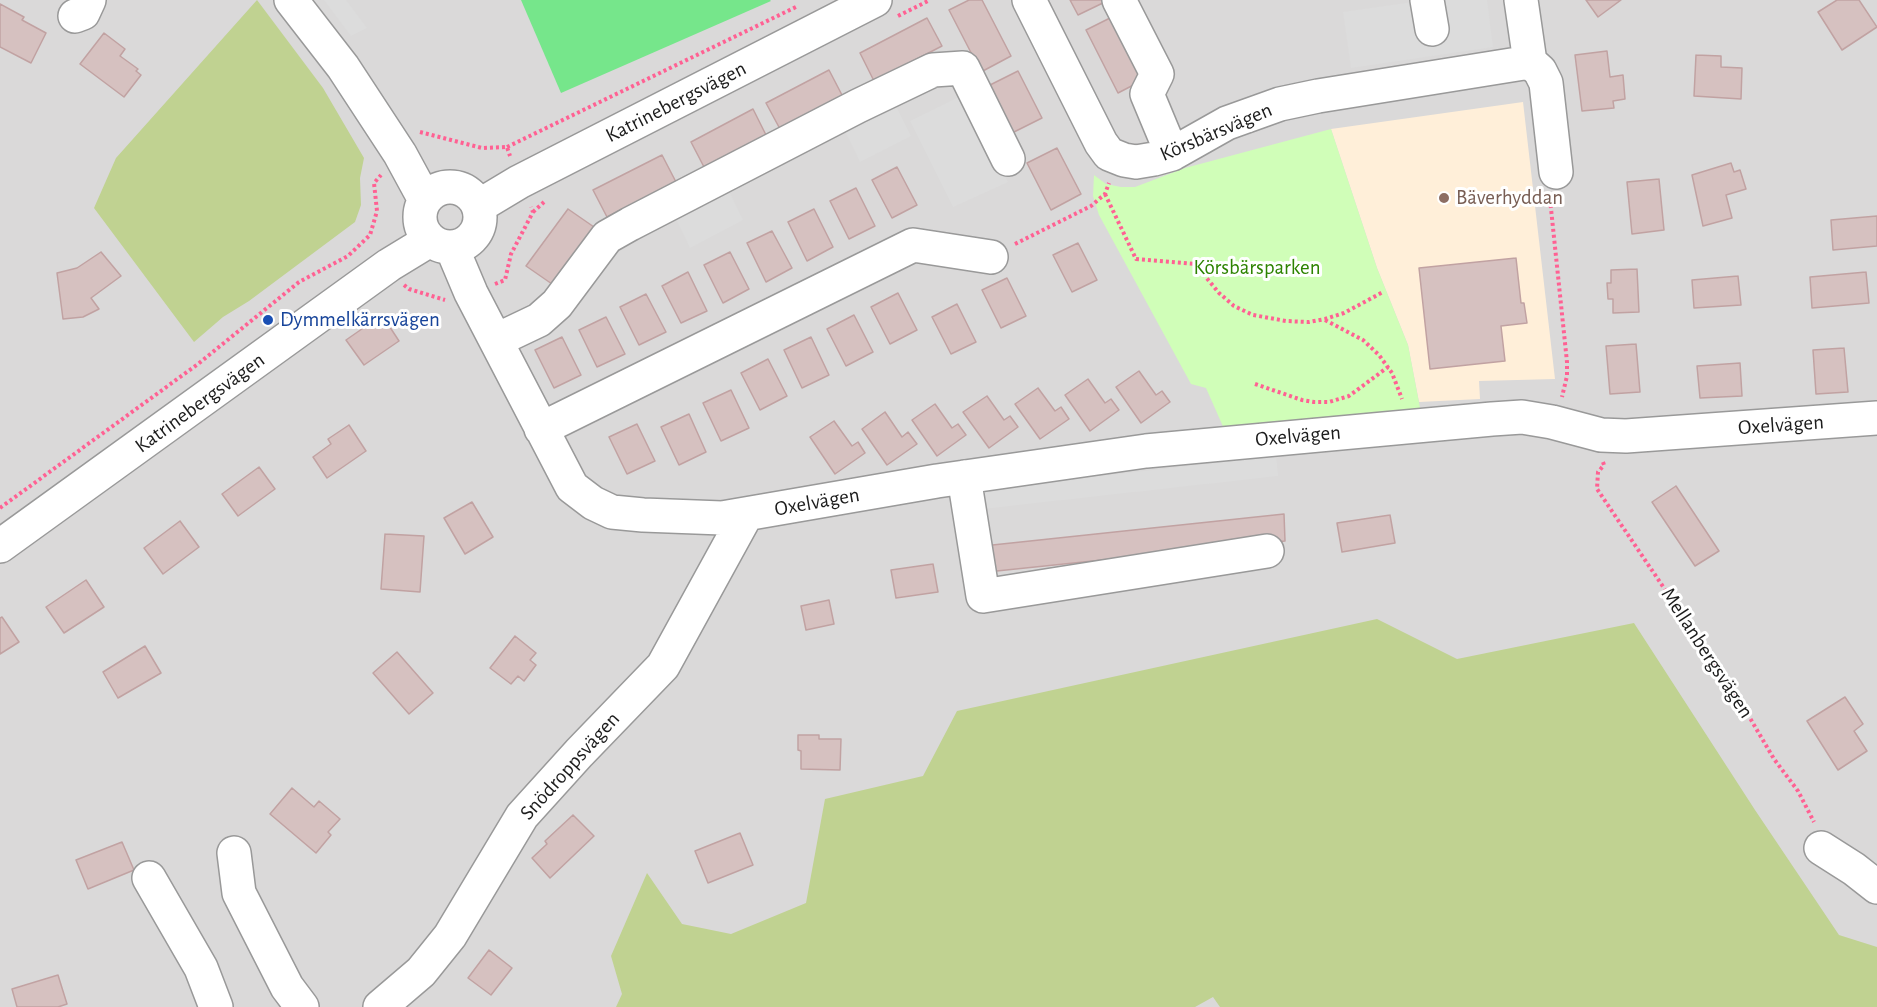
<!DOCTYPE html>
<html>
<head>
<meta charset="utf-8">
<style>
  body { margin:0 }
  canvas { display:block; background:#efe4e0 }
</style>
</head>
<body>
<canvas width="1877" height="1007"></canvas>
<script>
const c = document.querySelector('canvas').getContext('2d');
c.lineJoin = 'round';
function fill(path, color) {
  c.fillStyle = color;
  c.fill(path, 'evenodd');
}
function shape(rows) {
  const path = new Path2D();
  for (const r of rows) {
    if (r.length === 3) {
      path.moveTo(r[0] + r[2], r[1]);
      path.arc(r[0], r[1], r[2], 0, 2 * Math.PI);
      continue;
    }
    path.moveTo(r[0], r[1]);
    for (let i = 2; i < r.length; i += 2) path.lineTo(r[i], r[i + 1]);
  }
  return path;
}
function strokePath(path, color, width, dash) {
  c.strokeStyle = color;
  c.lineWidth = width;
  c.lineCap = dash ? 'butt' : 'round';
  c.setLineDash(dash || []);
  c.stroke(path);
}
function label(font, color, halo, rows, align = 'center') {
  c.font = font + ' "Alegreya Sans",sans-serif';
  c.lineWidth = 6;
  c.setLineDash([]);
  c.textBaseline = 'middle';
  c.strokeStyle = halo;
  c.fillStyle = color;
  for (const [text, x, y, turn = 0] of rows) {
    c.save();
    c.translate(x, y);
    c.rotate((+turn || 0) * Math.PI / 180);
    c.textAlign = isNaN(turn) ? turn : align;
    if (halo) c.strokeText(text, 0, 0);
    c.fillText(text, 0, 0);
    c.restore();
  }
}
const residential = shape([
  [0,0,1877,0,1877,1007,0,1007]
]);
const education = shape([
  [1523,102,1555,379,1479,381,1480,399,1419,402,1408,345,1377,268,1331,129]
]);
const forest = shape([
  [257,0,323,88,364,158,360,178,361,205,355,222,249,301,223,317,194,342,94,208,116,158],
  [1377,619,1457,659,1634,623,1755,810,1839,935,1877,947,1877,1007,1220,1007,1213,997,1195,1007,616,1007,622,994,611,956,647,873,682,924,731,934,806,903,825,799,923,776,957,711]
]);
const park = shape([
  [1331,129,1377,268,1408,345,1421,413,1225,431,1206,388,1191,384,1099,215,1093,196,1094,175,1106,184,1121,187,1135,187,1185,168]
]);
const pitch = shape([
  [521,0,770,0,771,1,561,93]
]);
const parking = shape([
  [324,0,346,0,367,28,351,36],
  [1427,0,1487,0,1493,47,1351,68,1343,12],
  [963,95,1008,182,953,207,910,121],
  [894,102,911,136,860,162,843,127],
  [727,187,743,220,690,248,673,213],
  [1276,456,1278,476,982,509,978,490]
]);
const building = shape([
  [969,0,982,0,1011,56,981,72,949,10,969,0],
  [1070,0,1107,0,1107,1,1078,15,1070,0],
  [1586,0,1621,0,1598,17,1586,0],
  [1837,0,1859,0,1877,27,1842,50,1818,12,1837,0],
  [0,4,24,17,22,20,46,33,31,63,0,47,0,4],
  [1114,16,1145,79,1118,93,1086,30,1114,16],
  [927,18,942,46,874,81,860,53,927,18],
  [104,33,125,49,120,56,138,69,136,71,141,75,124,97,80,64,104,33],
  [1607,51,1610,77,1623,75,1625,99,1613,101,1614,108,1582,111,1575,55,1607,51],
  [1696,55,1721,56,1721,67,1742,68,1741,99,1694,96,1696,55],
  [829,70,843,97,780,129,766,103,829,70],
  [1018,71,1042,118,1012,133,988,86,1018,71],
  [753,109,766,135,704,167,691,142,753,109],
  [1057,148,1081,194,1051,210,1027,163,1057,148],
  [662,155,676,182,607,217,593,190,662,155],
  [1731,163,1734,172,1740,170,1746,189,1726,195,1732,218,1703,226,1692,175,1731,163],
  [897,167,917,205,892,218,872,180,897,167],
  [1659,179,1664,230,1632,234,1627,182,1659,179],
  [856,188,875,226,849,239,830,201,856,188],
  [568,209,594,227,552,284,526,266,568,209],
  [814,209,833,247,807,261,788,222,814,209],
  [1877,216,1877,246,1833,250,1831,220,1877,216],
  [772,231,792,268,766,282,747,243,772,231],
  [1078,243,1097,280,1072,292,1053,255,1078,243],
  [101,252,121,276,91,298,99,309,83,317,63,319,57,273,77,268,101,252],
  [730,252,749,289,723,303,704,265,730,252],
  [1516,258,1521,303,1524,303,1527,323,1501,326,1505,361,1430,369,1419,268,1516,258],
  [1637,269,1639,312,1613,313,1613,299,1608,299,1607,283,1611,283,1611,270,1637,269],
  [688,272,707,311,681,323,662,286,688,272],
  [1866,272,1869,303,1812,308,1810,277,1866,272],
  [1738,276,1741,305,1694,308,1692,280,1738,276],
  [1007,278,1026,316,1001,328,982,290,1007,278],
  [898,293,917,330,890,344,871,307,898,293],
  [646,294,666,332,639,345,620,307,646,294],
  [957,304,976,342,951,354,932,317,957,304],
  [382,315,399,341,364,365,346,340,382,315],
  [854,315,873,352,846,366,827,329,854,315],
  [606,317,625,354,597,367,579,330,606,317],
  [562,337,581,375,554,388,535,350,562,337],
  [811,337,829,375,802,388,784,350,811,337],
  [1636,344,1640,392,1610,394,1606,346,1636,344],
  [1844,348,1848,392,1816,394,1813,350,1844,348],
  [768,359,787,396,760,410,741,373,768,359],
  [1740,363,1742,396,1700,398,1697,366,1740,363],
  [1139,371,1156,395,1162,391,1170,402,1141,423,1116,387,1139,371],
  [1088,379,1105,403,1111,399,1119,410,1090,431,1065,395,1088,379],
  [1038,388,1055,411,1061,407,1069,419,1040,439,1015,404,1038,388],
  [731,390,749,428,721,441,703,403,731,390],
  [987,396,1004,420,1010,416,1018,427,989,448,963,412,987,396],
  [935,404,952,428,958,424,966,435,937,456,912,420,935,404],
  [885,412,902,437,908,432,917,444,887,465,862,429,885,412],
  [689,414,706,452,679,465,661,427,689,414],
  [834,421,852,446,858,442,865,453,835,474,810,437,834,421],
  [637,424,655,461,627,474,609,437,637,424],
  [349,425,366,451,327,478,313,457,331,444,328,439,349,425],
  [259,467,275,489,238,516,222,494,259,467],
  [1676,486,1719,551,1695,566,1652,502,1676,486],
  [472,502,493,537,465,554,444,518,472,502],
  [1284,514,1285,541,987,572,983,546,1284,514],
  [1390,515,1395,543,1342,552,1337,523,1390,515],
  [180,521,199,547,163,574,144,548,180,521],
  [385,534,424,536,420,592,381,589,385,534],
  [933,564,938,592,896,598,891,570,933,564],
  [86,580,104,607,64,633,46,607,86,580],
  [829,600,834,624,806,630,801,606,829,600],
  [2,617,19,642,0,654,0,618,2,617],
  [515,636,536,653,530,660,536,665,524,681,518,676,511,684,490,668,515,636],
  [145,646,161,673,118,698,103,672,145,646],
  [397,652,433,693,409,714,373,673,397,652],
  [1845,697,1863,724,1854,731,1867,751,1838,770,1807,721,1845,697],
  [798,735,819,735,819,739,841,739,840,770,801,769,801,751,798,750,798,735],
  [292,788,314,807,319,801,340,819,328,832,331,835,316,853,270,814,292,788],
  [573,815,594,836,550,878,532,858,547,844,545,841,573,815],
  [740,833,753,865,708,883,695,851,740,833],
  [122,842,134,870,88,889,76,860,122,842],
  [489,950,512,968,491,995,468,978,489,950],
  [58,975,67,1004,58,1007,17,1007,12,989,58,975]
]);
const path = shape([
  [898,16,930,0],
  [420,132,482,148,507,147,510,156],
  [507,147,798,6],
  [1105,194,1136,259,1195,264,1219,293,1234,306,1253,315,1286,321,1309,322,1325,319,1344,313,1383,292],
  [1550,199,1567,362,1567,376,1562,397],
  [533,212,544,202],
  [1015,244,1091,206,1105,194,1109,183],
  [495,284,505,280,511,254,533,212,531,207],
  [404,285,409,289,445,300],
  [1325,320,1363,340,1379,355,1392,373,1402,399],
  [1255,384,1302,400,1314,402,1329,402,1349,396,1388,367],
  [1603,462,1604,465,1598,472,1597,489,1737,696,1774,759,1798,791,1814,822],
  [0,508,198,364,299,282,348,256,370,235,377,211,374,183,381,175]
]);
const minor = shape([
  [291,0,343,67,400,154,425,200],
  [1029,0,1101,143,1109,154,1124,160,1136,162,1154,159,1172,154,1227,123,1280,104,1318,96,1530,62],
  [1119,0,1157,74,1147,94,1172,154],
  [1427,0,1432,29],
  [1521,0,1530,62],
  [75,16,83,13,89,0],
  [1530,62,1540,71,1546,83,1556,172],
  [450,217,30],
  [479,206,519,182,875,0],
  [452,248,471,293,572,487,593,503,612,512,643,515,722,518,937,481,1146,451,1492,419,1522,417,1552,422,1601,435,1626,436,1877,418],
  [497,340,539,320,557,304,607,237,630,224,858,106,933,70,963,68,1008,159],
  [541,429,913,245,991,257],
  [964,477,983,596,1267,551],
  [0,546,389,265,430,240],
  [1821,848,1854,869,1877,887],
  [234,853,239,893,287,987,302,1007],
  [149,878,201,968,216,1007],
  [380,1007,421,972,450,936,522,816,579,753,663,666,746,515]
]);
const markers = [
  [1444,198,6,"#8d6e63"],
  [268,320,6,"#1a4fb4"]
];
const streetNames = [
  ["Katrinebergsvägen",676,102,-27],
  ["Körsbärsvägen",1216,132,-23],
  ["Katrinebergsvägen",200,403,-36],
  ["Oxelvägen",1781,425,-4],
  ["Oxelvägen",1298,436,-5],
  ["Oxelvägen",817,502,-10],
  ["Mellanbergsvägen",1707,653,57],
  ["Snödroppsvägen",570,766,-48]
];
const educationNames = [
  ["Bäverhyddan",1456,198]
];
const parkNames = [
  ["Körsbärsparken",1257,268]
];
const transitNames = [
  ["Dymmelkärrsvägen",280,320]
];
fill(residential, '#dad9d9');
fill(education, '#ffefd9');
fill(forest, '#c0d291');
fill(park, '#d0feb8');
fill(pitch, '#76e68b');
fill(parking, '#dcdcdc');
fill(building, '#d6c1c0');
strokePath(building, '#c1a2a2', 1.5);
strokePath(minor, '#999', 36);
strokePath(path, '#ff6193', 4, [3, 3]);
strokePath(minor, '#fff', 33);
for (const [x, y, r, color] of markers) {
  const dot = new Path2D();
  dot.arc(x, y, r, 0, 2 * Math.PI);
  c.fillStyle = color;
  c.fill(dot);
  strokePath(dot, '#fff', 2);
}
label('21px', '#1c1c1c', '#fff', streetNames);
label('21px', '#785e54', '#fff', educationNames, 'left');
label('21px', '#2d8301', '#fff', parkNames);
label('21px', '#164399', '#fff', transitNames, 'left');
</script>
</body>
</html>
